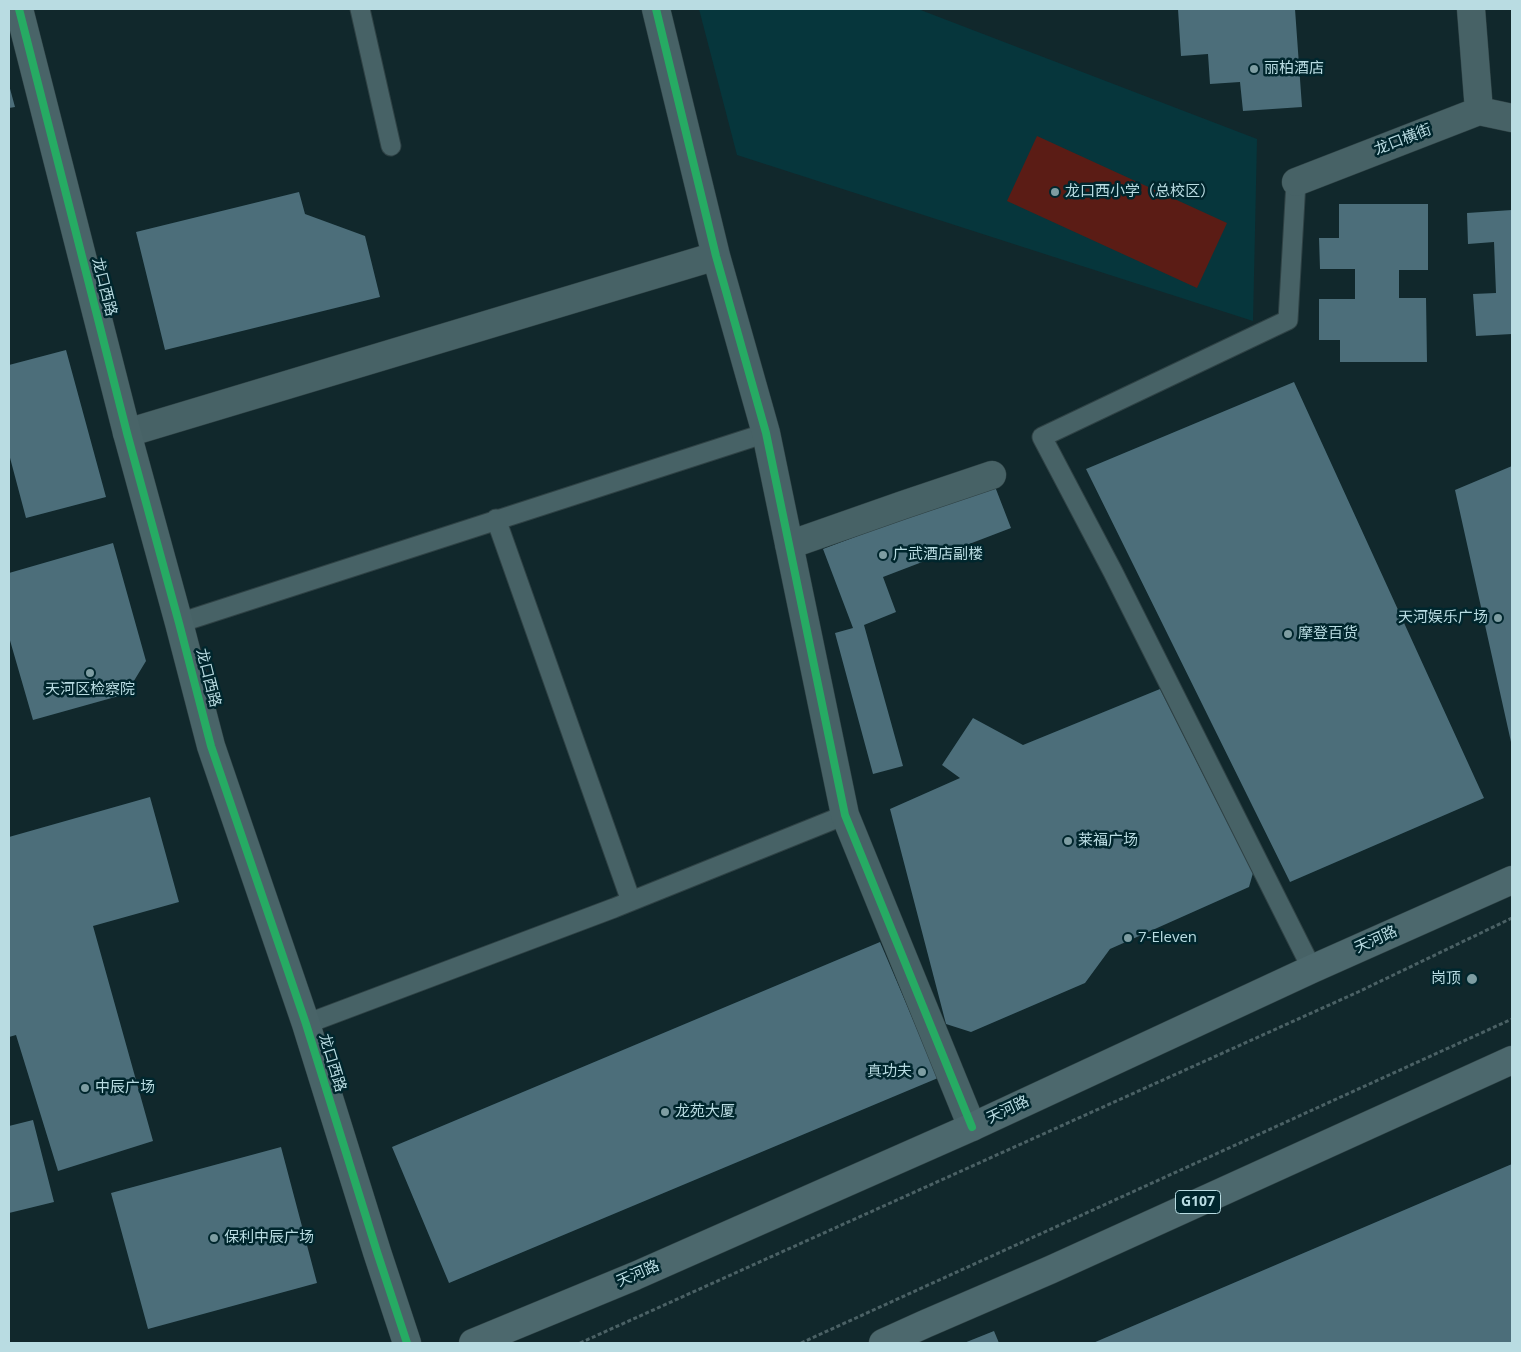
<!DOCTYPE html>
<html>
<head>
<meta charset="utf-8">
<style>
  body { margin:0 }
  #map { position:relative; width:1521px; height:1352px; overflow:hidden; background:#11282c; font-family:"Open Sans",sans-serif }
  canvas { display:block }
  .frame { position:absolute; inset:0; border:10px solid #b9dce2; pointer-events:none }
</style>
</head>
<body>
<div id="map">
<canvas width="1521" height="1352"></canvas>
<div class="frame"></div>
</div>
<script>
const c = document.querySelector('canvas').getContext('2d');
c.lineJoin = 'round';
function fill(path, color) {
  c.fillStyle = color;
  c.fill(path, 'evenodd');
}
function shape(rows) {
  const path = new Path2D();
  for (const r of rows) {
    path.moveTo(r[0], r[1]);
    for (let i = 2; i < r.length; i += 2) path.lineTo(r[i], r[i + 1]);
  }
  return path;
}
function strokePath(path, color, width, dash) {
  c.strokeStyle = color;
  c.lineWidth = width;
  c.lineCap = dash ? 'butt' : 'round';
  c.setLineDash(dash || []);
  c.stroke(path);
}
function label(font, color, halo, rows, align = 'center') {
  c.font = font + ' "Open Sans","Noto Sans SC",sans-serif';
  c.lineWidth = 5;
  c.setLineDash([]);
  c.textBaseline = 'middle';
  c.strokeStyle = halo;
  c.fillStyle = color;
  for (const [text, x, y, turn = 0] of rows) {
    c.save();
    c.translate(x, y);
    c.rotate((+turn || 0) * Math.PI / 180);
    c.textAlign = isNaN(turn) ? turn : align;
    if (halo) c.strokeText(text, 0, 0);
    c.fillText(text, 0, 0);
    c.restore();
  }
}
const built = shape([
  [699,9,918,9,1257,139,1253,321,737,155]
]);
const green = shape([
  [1037,136,1227,223,1197,288,1007,201]
]);
const building = shape([
  [1178,9,1295,9,1302,107,1243,111,1240,82,1210,84,1208,54,1181,56],
  [9,85,15,107,9,108],
  [299,192,305,214,365,236,380,297,165,350,136,232],
  [1339,204,1428,204,1428,270,1399,270,1399,298,1426,298,1427,362,1340,362,1340,340,1319,340,1319,299,1355,299,1355,269,1320,269,1319,238,1339,238],
  [1512,210,1512,334,1476,336,1473,294,1496,293,1494,242,1468,244,1467,213],
  [66,350,106,497,26,518,9,454,9,365],
  [1294,382,1484,798,1290,882,1086,469],
  [1512,466,1512,742,1511,742,1455,490],
  [994,484,1011,528,883,577,896,612,864,625,903,766,873,774,835,633,853,628,823,549],
  [113,543,146,661,126,694,33,720,9,637,9,573],
  [1160,689,1253,873,1249,887,1110,949,1085,983,971,1032,946,1024,890,809,960,778,942,765,973,718,1023,745],
  [150,797,179,902,93,926,153,1141,58,1171,16,1035,9,1037,9,837],
  [880,942,938,1078,449,1283,392,1147],
  [33,1120,54,1202,9,1213,9,1126],
  [281,1147,317,1283,148,1329,111,1193],
  [1512,1164,1512,1343,1093,1343],
  [994,1331,999,1343,964,1343]
]);
const path = shape([
  [580,1343,1358,992,1512,918],
  [801,1343,1512,1019]
]);
const lane = shape([
  [360,9,391,146],
  [1296,182,1288,320,1042,437,1113,572,1312,969],
  [496,519,631,901],
  [179,623,766,433],
  [306,1024,614,908,845,815]
]);
const street = shape([
  [656,9,716,256,766,433,845,815,972,1127],
  [1471,9,1479,111],
  [1296,182,1479,111,1512,118],
  [127,433,716,256],
  [789,545,903,505,992,475]
]);
const secondary = shape([
  [19,9,127,433,179,623,211,746,306,1024,377,1252,407,1343]
]);
const highway = shape([
  [473,1343,635,1276,972,1127,1312,969,1512,880],
  [883,1343,925,1324,1050,1270,1512,1060]
]);
const cycleway = shape([
  [19,9,127,433,179,623,211,746,306,1024,377,1252,407,1343],
  [656,9,716,256,766,433,845,815,972,1127]
]);
const markers = [
  [1254,69,5,"#7e9da2"],
  [1055,192,5,"#7e9da2"],
  [883,555,5,"#7e9da2"],
  [1498,618,5,"#7e9da2"],
  [1288,634,5,"#7e9da2"],
  [90,673,5,"#7e9da2"],
  [1068,841,5,"#7e9da2"],
  [1128,938,5,"#7e9da2"],
  [1472,979,6,"#7e9da2"],
  [922,1072,5,"#7e9da2"],
  [85,1088,5,"#7e9da2"],
  [665,1112,5,"#7e9da2"],
  [214,1238,5,"#7e9da2"]
];
const shields = [
  [1198,1202,45]
];
const shieldNames = [
  ["G107",1198,1202]
];
const poiNames = [
  ["丽柏酒店",1264,69],
  ["龙口西小学（总校区）",1065,192],
  ["广武酒店副楼",893,555],
  ["天河娱乐广场",1488,618,"right"],
  ["摩登百货",1298,634],
  ["天河区检察院",90,690,"center"],
  ["莱福广场",1078,841],
  ["7-Eleven",1138,938],
  ["岗顶",1461,979,"right"],
  ["真功夫",912,1072,"right"],
  ["中辰广场",95,1088],
  ["龙苑大厦",675,1112],
  ["保利中辰广场",224,1238]
];
const streetNames = [
  ["龙口横街",1403,140,-21],
  ["龙口西路",104,287,76],
  ["龙口西路",208,678,76],
  ["天河路",1376,940,-24],
  ["龙口西路",332,1063,73],
  ["天河路",1008,1110,-25],
  ["天河路",638,1274,-23]
];
fill(built, '#06363c');
fill(green, '#5b1c15');
fill(building, '#4c6e7a');
strokePath(lane, '#2f4245', 21);
strokePath(street, '#2f4245', 29);
strokePath(secondary, '#2f4245', 29);
strokePath(highway, '#2f4245', 29);
strokePath(path, '#4b6165', 3, [4, 2.5]);
strokePath(lane, '#476266', 19);
strokePath(street, '#476266', 28);
strokePath(secondary, '#496468', 28);
strokePath(highway, '#4c686d', 28);
strokePath(cycleway, '#26ab63', 8);
for (const [x, y, r, color] of markers) {
  const dot = new Path2D();
  dot.arc(x, y, r, 0, 2 * Math.PI);
  c.fillStyle = color;
  c.fill(dot);
  strokePath(dot, '#00262d', 2);
}
for (const [x, y, w] of shields) {
  const box = new Path2D();
  box.roundRect(x - w / 2, y - 11.5, w, 23, 4);
  c.fillStyle = '#00262d';
  c.fill(box);
  strokePath(box, '#b9dce2', 1);
}
label('bold 14px', '#b9dce2', null, shieldNames);
label('15px', '#b9dce2', '#00262d', poiNames, 'left');
label('15px', '#b9dce2', '#00262d', streetNames);
</script>
</body>
</html>
